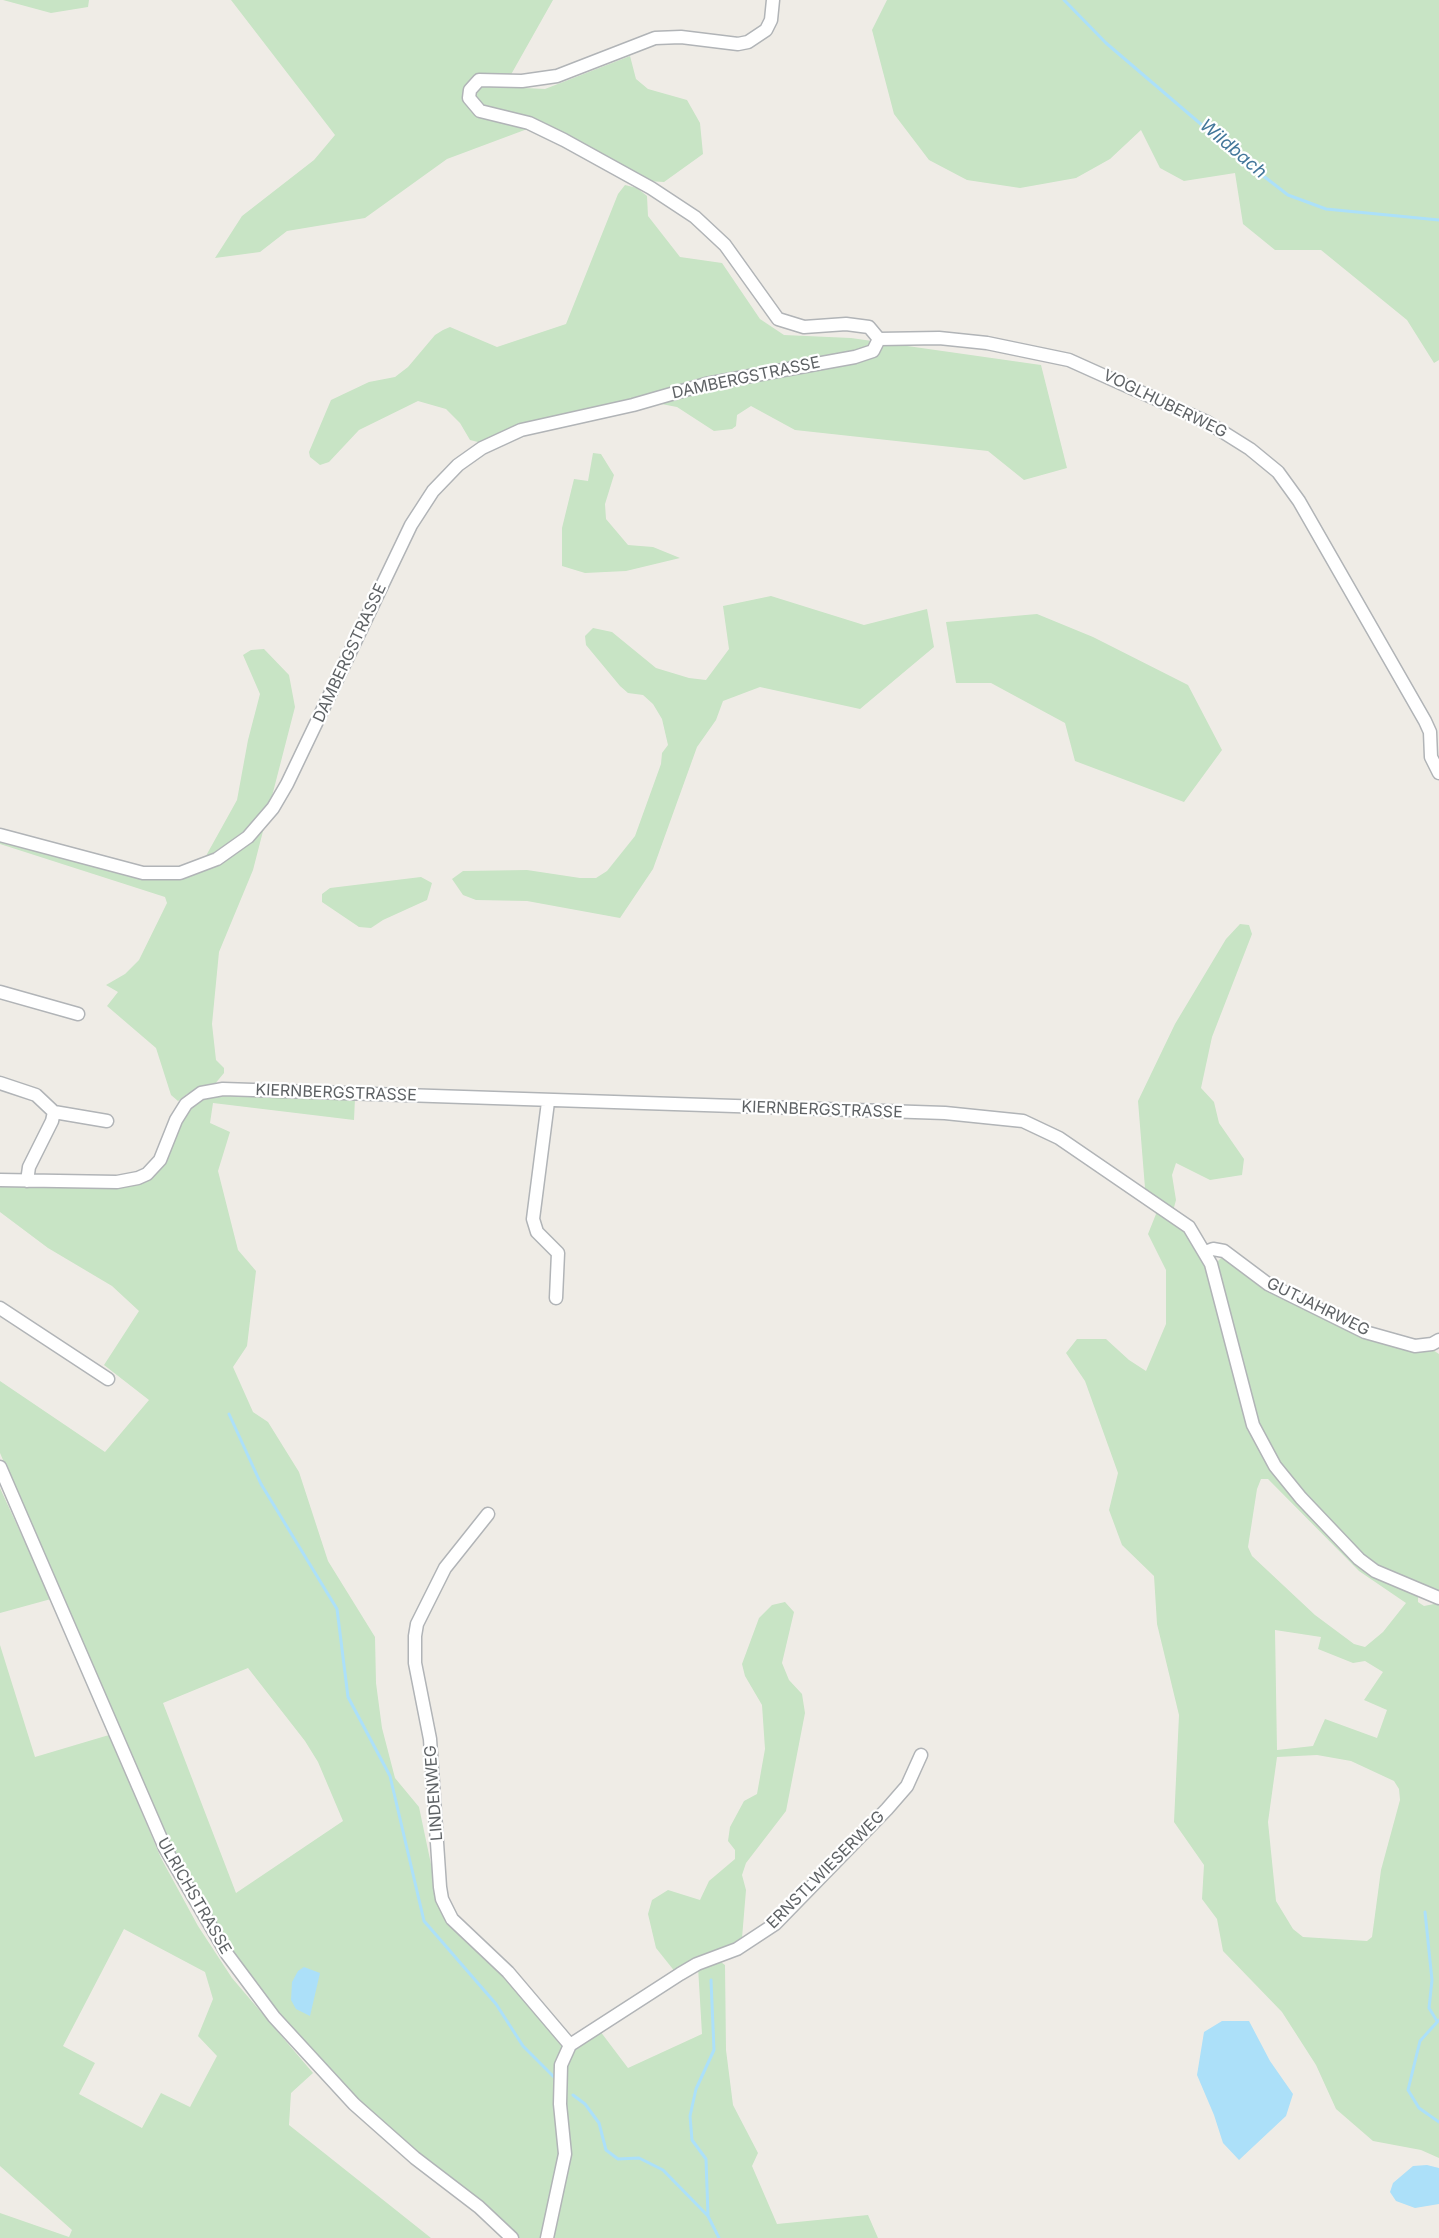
<!DOCTYPE html>
<html>
<head>
<meta charset="utf-8">
<style>
  body { margin:0 }
  canvas { display:block; background:#efece6 }
</style>
</head>
<body>
<canvas width="1439" height="2238"></canvas>
<script>
const c = document.querySelector('canvas').getContext('2d');
c.lineJoin = 'round';
function fill(path, color) {
  c.fillStyle = color;
  c.fill(path, 'evenodd');
}
function shape(rows) {
  const path = new Path2D();
  for (const r of rows) {
    path.moveTo(r[0], r[1]);
    for (let i = 2; i < r.length; i += 2) path.lineTo(r[i], r[i + 1]);
  }
  return path;
}
function strokePath(path, color, width, dash) {
  c.strokeStyle = color;
  c.lineWidth = width;
  c.lineCap = dash ? 'butt' : 'round';
  c.setLineDash(dash || []);
  c.stroke(path);
}
function label(font, color, halo, rows, align = 'center') {
  c.font = font + ' Inter,sans-serif';
  c.lineWidth = 4.5;
  c.setLineDash([]);
  c.textBaseline = 'middle';
  c.strokeStyle = halo;
  c.fillStyle = color;
  for (const [text, x, y, turn = 0] of rows) {
    c.save();
    c.translate(x, y);
    c.rotate((+turn || 0) * Math.PI / 180);
    c.textAlign = isNaN(turn) ? turn : align;
    if (halo) c.strokeText(text, 0, 0);
    c.fillText(text, 0, 0);
    c.restore();
  }
}
const green = shape([
  [3,0,89,0,88,7,51,13],
  [231,0,553,0,504,87,545,89,630,56,636,79,648,89,687,100,700,123,703,154,664,182,647,181,538,125,447,159,365,218,287,231,260,252,215,258,242,216,314,160,335,135],
  [887,0,1439,0,1439,360,1434,363,1407,320,1321,250,1275,250,1243,224,1235,173,1184,181,1160,168,1141,130,1110,159,1076,178,1020,188,967,180,929,160,894,114,872,30],
  [625,185,637,188,647,196,648,216,680,257,722,263,760,319,784,335,851,338,1041,365,1067,468,1024,480,988,451,795,430,751,406,737,415,736,426,732,429,714,431,677,407,656,403,482,443,470,440,460,423,446,409,418,401,359,430,329,462,320,465,310,457,309,452,331,400,369,382,395,377,408,367,435,335,443,330,450,327,497,347,566,324,618,194],
  [593,453,601,454,614,475,605,504,606,519,628,545,653,547,680,558,626,571,585,573,562,566,562,528,574,479,588,481],
  [771,596,864,625,927,609,934,647,860,709,760,687,723,701,716,720,697,747,653,869,620,918,527,901,476,900,463,895,452,879,463,871,527,870,580,878,596,878,607,871,635,836,661,764,662,753,668,745,662,719,653,704,643,695,628,693,620,686,586,645,585,636,593,628,612,632,656,668,689,678,706,680,729,649,723,606],
  [1037,614,1093,637,1188,685,1222,750,1184,802,1075,761,1065,723,991,683,956,683,946,622],
  [264,649,289,675,295,707,253,870,219,952,212,1024,216,1060,224,1068,224,1073,214,1085,187,1094,178,1101,171,1095,156,1048,107,1006,118,992,106,985,125,974,139,960,167,903,165,897,0,844,0,840,138,876,164,880,197,872,237,800,248,740,260,694,243,655,251,650],
  [421,877,432,883,427,900,383,920,371,928,359,927,322,902,322,894,330,888],
  [1240,924,1249,925,1252,934,1212,1037,1201,1088,1214,1102,1219,1123,1244,1159,1242,1175,1210,1180,1176,1163,1172,1175,1176,1200,1172,1215,1188,1230,1203,1257,1244,1413,1334,1540,1418,1596,1418,1602,1424,1606,1439,1603,1439,2158,1421,2150,1373,2141,1336,2109,1316,2065,1282,2012,1223,1951,1217,1919,1202,1899,1204,1865,1174,1822,1179,1715,1157,1624,1154,1576,1122,1545,1109,1510,1118,1473,1085,1381,1066,1353,1077,1339,1106,1339,1129,1360,1146,1371,1166,1324,1166,1270,1148,1234,1156,1214,1145,1188,1138,1101,1175,1024,1226,939],
  [1261,1479,1268,1479,1359,1571,1406,1603,1383,1632,1365,1647,1354,1644,1315,1615,1252,1556,1248,1547,1257,1489],
  [1275,1630,1321,1637,1318,1649,1353,1663,1365,1661,1383,1672,1364,1700,1387,1710,1377,1738,1325,1719,1313,1746,1277,1750],
  [1317,1755,1351,1761,1394,1781,1399,1789,1400,1800,1381,1870,1372,1937,1367,1941,1303,1937,1293,1929,1276,1901,1268,1822,1277,1757],
  [214,1095,355,1098,354,1120,213,1103,210,1123,230,1132,218,1171,238,1250,256,1271,247,1346,233,1367,253,1412,268,1422,299,1472,328,1561,375,1637,376,1683,382,1728,395,1778,419,1807,440,1907,566,2046,600,2031,628,2068,702,2034,698,1967,718,1960,725,1965,726,2050,733,2105,758,2153,752,2166,777,2224,868,2215,878,2238,517,2238,377,2120,331,2073,265,1998,236,1959,166,1839,0,1453,0,1381,105,1452,149,1400,104,1365,139,1311,112,1286,48,1248,0,1212,0,1184,144,1180,186,1110,204,1098],
  [248,1668,305,1741,318,1762,343,1821,236,1893,163,1703],
  [1222,1257,1303,1305,1430,1348,1439,1354,1439,1594,1373,1565,1344,1540,1285,1472,1257,1427,1216,1263],
  [0,1488,51,1599,0,1613],
  [785,1602,794,1612,782,1663,789,1680,802,1694,805,1713,786,1811,746,1863,742,1875,746,1890,742,1938,737,1944,676,1973,656,1948,648,1914,652,1900,668,1890,700,1900,709,1881,735,1859,735,1850,728,1841,730,1827,744,1801,757,1794,765,1749,762,1705,745,1676,742,1664,759,1618,772,1605],
  [0,1645,35,1757,109,1735,161,1858,198,1926,232,1978,313,2073,291,2093,289,2125,431,2238,0,2238,0,2213,69,2237,72,2230,0,2166],
  [124,1929,205,1972,213,1999,198,2036,217,2056,190,2107,161,2093,142,2128,79,2094,95,2063,63,2046]
]);
const water = shape([
  [304,1967,320,1973,310,2016,296,2009,291,2000,292,1982,298,1971],
  [1222,2021,1249,2021,1270,2061,1293,2094,1286,2116,1239,2160,1223,2143,1214,2115,1197,2075,1204,2032],
  [1427,2165,1439,2168,1439,2204,1415,2208,1396,2201,1390,2192,1393,2183,1413,2166]
]);
const stream = shape([
  [1064,0,1106,43,1244,161,1288,195,1326,209,1439,220],
  [229,1414,261,1484,337,1609,348,1697,390,1776,424,1921,496,2004,523,2046,556,2079],
  [1425,1912,1432,1980,1429,2008,1437,2021],
  [711,1980,714,2050,696,2089,690,2116,692,2140,706,2159,708,2216,719,2238],
  [1439,2020,1420,2041,1408,2090,1419,2108,1439,2122],
  [573,2095,585,2104,599,2123,606,2150,618,2159,639,2158,663,2170,708,2216]
]);
const minor = shape([
  [879,339,939,338,987,343,1069,360,1207,422,1250,449,1278,472,1299,501,1425,721,1430,732,1431,757,1439,773],
  [0,835,143,873,180,873,217,859,248,837,273,808,287,784,411,525,433,491,458,465,482,448,521,430,633,405,706,384,855,357,873,351,879,339,869,327,846,324,804,327,778,319,725,245,695,217,651,188,564,140,529,123,480,111,469,98,470,90,479,80,522,81,557,76,655,38,681,37,738,44,748,42,766,30,771,20,773,0],
  [0,992,78,1014],
  [0,1083,36,1095,54,1112,52,1121,29,1167,27,1181],
  [548,1102,533,1219,537,1232,558,1253,556,1298],
  [54,1112,107,1121],
  [0,1180,117,1182,138,1178,147,1174,160,1160,176,1120,186,1104,201,1093,223,1089,945,1113,1023,1121,1059,1138,1189,1227,1211,1264,1253,1425,1275,1466,1301,1498,1359,1559,1375,1571,1439,1598],
  [1205,1252,1213,1249,1224,1251,1268,1284,1365,1332,1415,1346,1432,1344,1439,1340],
  [0,1308,108,1379],
  [0,1467,165,1848,227,1954,274,2017,354,2104,415,2158,479,2207,512,2238],
  [488,1514,445,1568,417,1624,415,1636,415,1663,430,1739,440,1887,442,1899,452,1919,508,1972,570,2045],
  [547,2238,565,2154,560,2104,561,2065,570,2045,680,1974,697,1964,737,1949,775,1924,887,1809,907,1786,921,1755]
]);
const streetNames = [
  ["DAMBERGSTRASSE",746,378,-12],
  ["VOGLHUBERWEG",1165,404,26],
  ["DAMBERGSTRASSE",350,653,-65],
  ["KIERNBERGSTRASSE",336,1093,2],
  ["KIERNBERGSTRASSE",822,1110,2],
  ["GUTJAHRWEG",1318,1307,26],
  ["LINDENWEG",434,1793,-94],
  ["ERNSTLWIESERWEG",826,1870,-45],
  ["ULRICHSTRASSE",194,1896,60]
];
const waterNames = [
  ["Wildbach",1233,149,40]
];
fill(green, '#c8e4c5');
fill(water, '#ace0f9');
strokePath(stream, '#ace0f9', 3);
strokePath(minor, '#b1b4b7', 15);
strokePath(minor, '#fff', 12);
label('16px', '#5e6265', '#fff', streetNames);
label('italic 18px', '#43779a', '#fff', waterNames);
</script>
</body>
</html>
